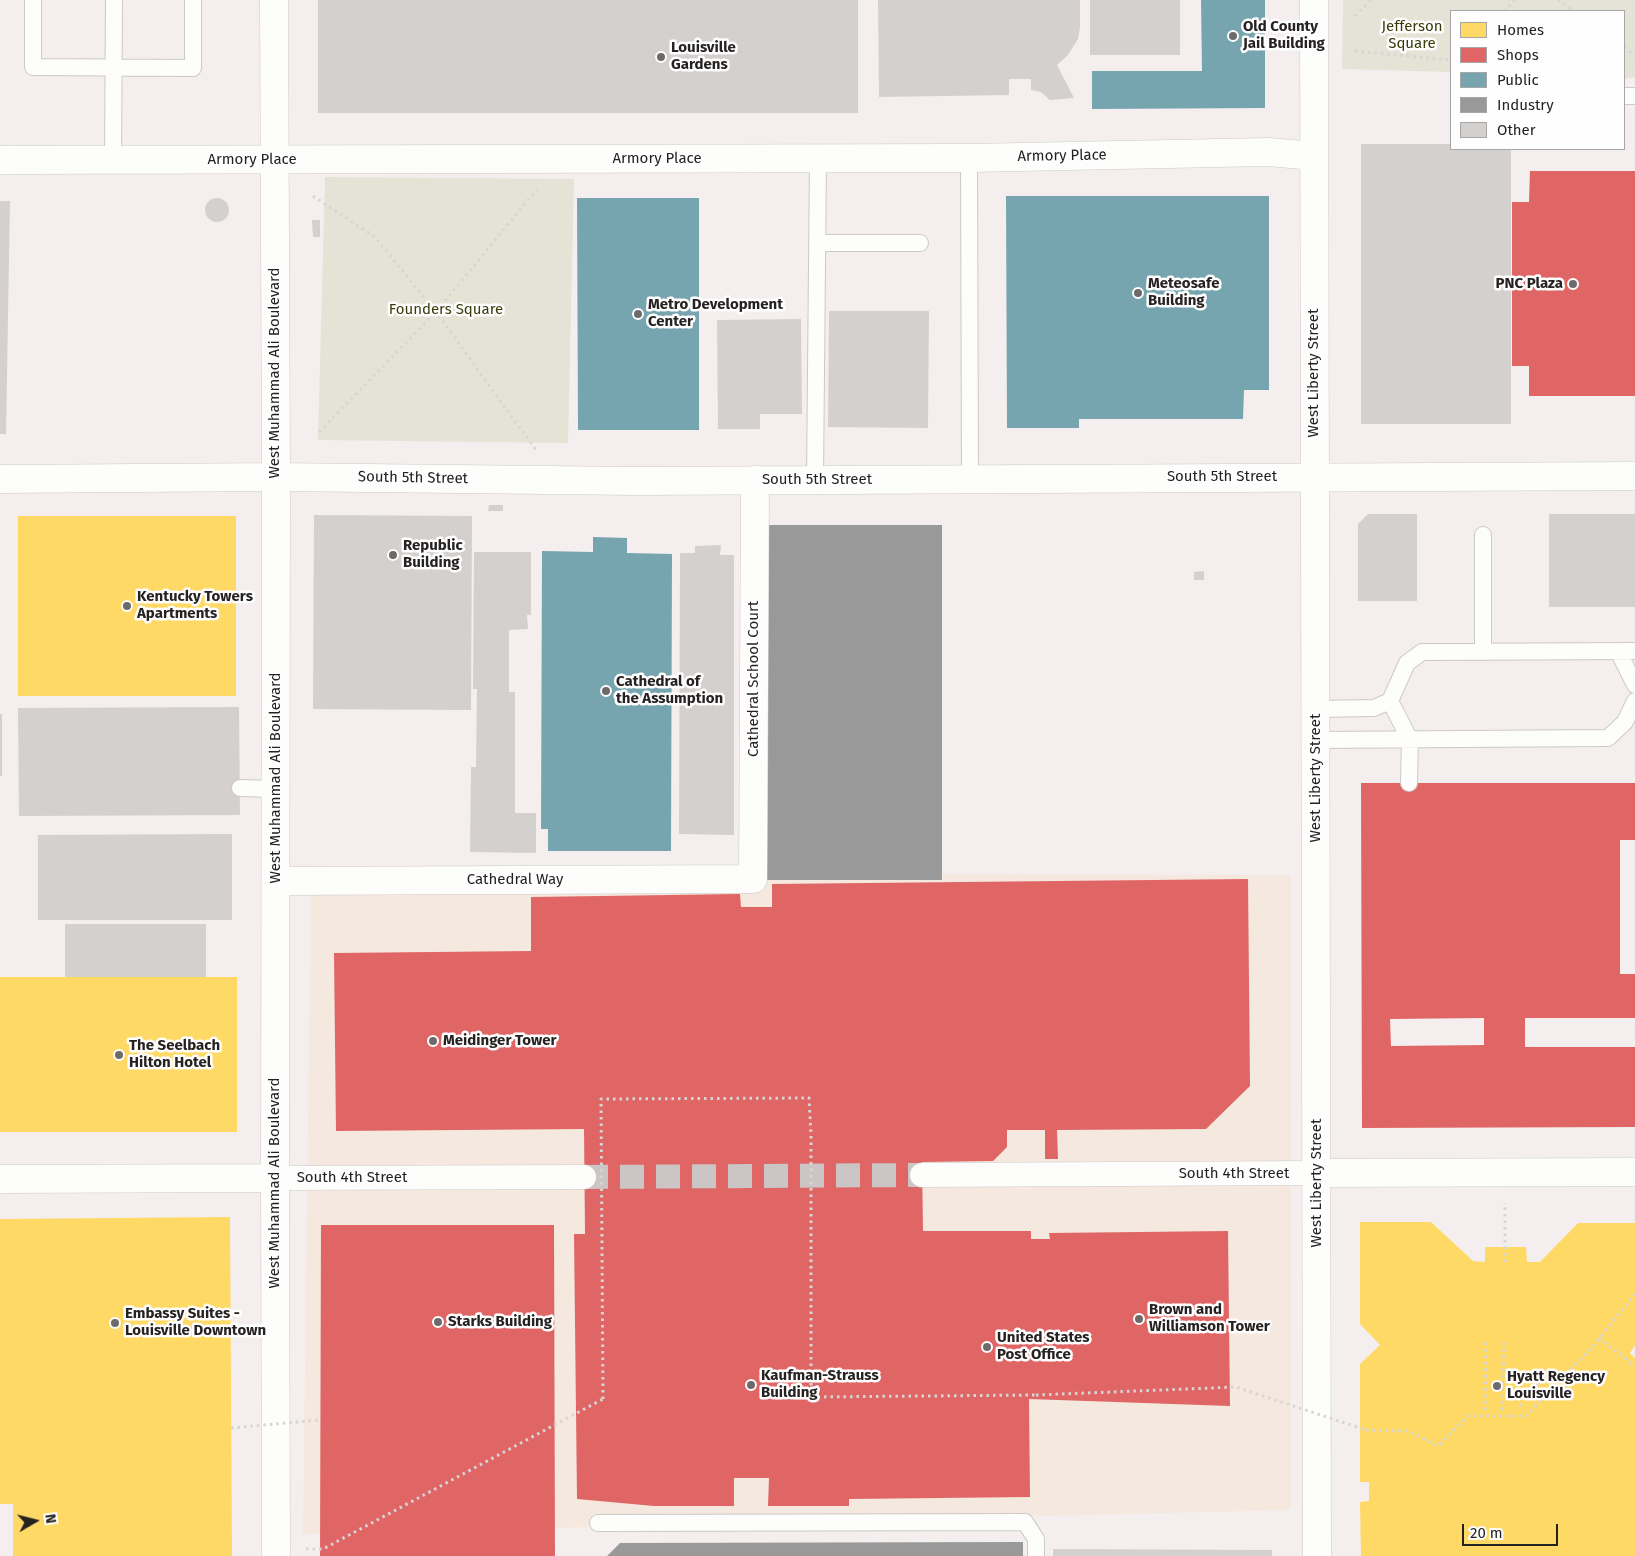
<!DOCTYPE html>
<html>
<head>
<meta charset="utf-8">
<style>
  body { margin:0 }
  #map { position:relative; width:1635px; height:1556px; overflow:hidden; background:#f4efee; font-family:"Fira Sans",sans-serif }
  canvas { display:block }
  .legend { position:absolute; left:1450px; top:10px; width:175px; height:140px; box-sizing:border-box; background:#fefefe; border:1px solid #a7a6a6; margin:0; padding:6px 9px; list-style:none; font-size:15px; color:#252221 }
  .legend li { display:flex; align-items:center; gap:10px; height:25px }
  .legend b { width:25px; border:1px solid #a7a6a6 }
  .north { position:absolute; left:10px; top:1496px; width:50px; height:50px; -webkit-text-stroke:4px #fefefe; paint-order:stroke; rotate:82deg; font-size:14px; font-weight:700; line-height:20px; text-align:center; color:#252221 }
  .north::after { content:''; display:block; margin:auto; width:18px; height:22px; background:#252221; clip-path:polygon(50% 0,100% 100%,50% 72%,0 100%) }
  .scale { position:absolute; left:1462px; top:1524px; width:96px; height:22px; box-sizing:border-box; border:2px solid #252221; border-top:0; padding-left:6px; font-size:15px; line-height:18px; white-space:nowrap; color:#252221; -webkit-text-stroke:4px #fefefe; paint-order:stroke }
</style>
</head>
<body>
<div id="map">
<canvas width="1635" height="1556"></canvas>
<ul class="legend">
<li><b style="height:14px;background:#ffd966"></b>Homes</li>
<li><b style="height:14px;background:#e06666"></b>Shops</li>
<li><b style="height:14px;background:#76a5af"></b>Public</li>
<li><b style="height:14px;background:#999"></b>Industry</li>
<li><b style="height:14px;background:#d4d0ce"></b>Other</li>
</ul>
<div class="north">N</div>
<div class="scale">20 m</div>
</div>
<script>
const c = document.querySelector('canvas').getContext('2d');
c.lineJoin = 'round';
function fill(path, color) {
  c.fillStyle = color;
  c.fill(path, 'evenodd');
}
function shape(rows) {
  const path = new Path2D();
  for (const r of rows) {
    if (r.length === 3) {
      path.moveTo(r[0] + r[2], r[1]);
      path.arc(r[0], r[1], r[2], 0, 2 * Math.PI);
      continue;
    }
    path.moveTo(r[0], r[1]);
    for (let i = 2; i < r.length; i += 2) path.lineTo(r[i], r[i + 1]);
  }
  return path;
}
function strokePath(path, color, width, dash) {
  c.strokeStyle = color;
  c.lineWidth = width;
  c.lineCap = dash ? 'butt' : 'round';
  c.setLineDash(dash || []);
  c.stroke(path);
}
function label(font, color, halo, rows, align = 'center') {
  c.font = font + ' "Fira Sans",sans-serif';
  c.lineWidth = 5;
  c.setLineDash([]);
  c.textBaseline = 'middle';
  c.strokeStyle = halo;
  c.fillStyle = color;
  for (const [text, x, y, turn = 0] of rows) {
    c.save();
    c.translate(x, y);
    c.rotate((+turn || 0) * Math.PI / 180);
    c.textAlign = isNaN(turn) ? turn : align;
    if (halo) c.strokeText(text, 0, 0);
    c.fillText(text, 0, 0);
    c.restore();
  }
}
const commercial = shape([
  [311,872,1291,875,1291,1510,303,1534]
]);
const green = shape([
  [1343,0,1635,0,1635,78,1624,78,1624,11,1451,11,1451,72,1342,69],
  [325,177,574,179,568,443,318,440]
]);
const homes = shape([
  [18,516,236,516,236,696,18,696],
  [0,977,237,977,237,1132,0,1132],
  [230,1217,232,1556,13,1556,13,1504,0,1504,0,1219],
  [1360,1222,1431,1222,1473,1261,1485,1262,1485,1247,1526,1247,1527,1262,1540,1262,1578,1223,1635,1223,1635,1345,1630,1353,1635,1358,1635,1556,1361,1556,1360,1502,1369,1501,1369,1482,1360,1482,1360,1364,1380,1345,1360,1324]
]);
const shops = shape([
  [1530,171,1635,171,1635,396,1529,396,1529,366,1512,366,1512,202,1529,202],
  [1361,783,1635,783,1635,840,1620,840,1620,974,1635,974,1635,1018,1525,1018,1525,1047,1635,1047,1635,1127,1362,1128],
  [1484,1018,1484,1045,1391,1046,1390,1019],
  [1248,879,1250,1086,1206,1129,1057,1130,1058,1159,1045,1159,1045,1130,1007,1130,1007,1147,993,1161,922,1162,923,1231,1031,1231,1031,1239,1050,1239,1049,1233,1228,1231,1230,1406,1029,1399,1030,1497,849,1499,849,1506,768,1506,769,1478,734,1478,734,1506,654,1506,577,1499,574,1234,585,1234,584,1129,336,1131,334,953,531,951,531,897,740,894,741,907,772,907,772,884],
  [321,1225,554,1225,555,1556,320,1556]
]);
const public = shape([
  [1201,0,1265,0,1265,108,1092,109,1092,71,1202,71],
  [1006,196,1269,196,1269,390,1244,390,1243,419,1079,419,1079,428,1007,428],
  [577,198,699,198,699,430,578,430],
  [593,537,627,538,627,553,672,554,671,851,548,851,548,829,541,829,542,551,593,552]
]);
const industry = shape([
  [767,525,942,525,942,880,767,880],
  [1023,1542,1023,1556,607,1556,620,1543]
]);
const building = shape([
  [318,0,858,0,858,113,318,113],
  [878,0,1080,0,1080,27,1078,39,1068,55,1057,65,1074,98,1050,100,1041,92,1031,90,1031,79,1009,79,1009,95,879,97],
  [1090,0,1180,0,1180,55,1090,55],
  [1361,144,1451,144,1451,149,1511,149,1511,424,1361,424],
  [217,210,12],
  [0,201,10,201,6,434,0,434],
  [312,220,320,220,320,237,313,237],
  [829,311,929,311,928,428,828,427],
  [801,319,802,414,760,414,760,429,718,429,717,320],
  [489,505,503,505,503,511,488,511],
  [1368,514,1417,514,1417,601,1358,601,1358,524],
  [1549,514,1635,514,1635,607,1549,607],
  [314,515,472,516,471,710,313,709],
  [721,545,720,555,734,555,734,835,679,834,680,553,695,553,695,546],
  [474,552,531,552,531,615,527,615,528,629,509,630,509,692,515,692,515,813,536,813,536,853,470,852,471,767,476,767,477,689,473,689],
  [1204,571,1204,580,1194,580,1194,572],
  [239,707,240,815,19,816,18,708],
  [0,714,2,714,2,776,0,776],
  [232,834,232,920,38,920,38,835],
  [65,924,206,924,206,977,65,977],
  [1053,1549,1272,1550,1272,1556,1053,1556]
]);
const pedestrianTunnel = shape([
  [584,1177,922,1175]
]);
const path = shape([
  [1558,0,1574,11],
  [1504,11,1515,0],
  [1355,16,1371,0],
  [1624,47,1635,56],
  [1355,51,1451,60],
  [313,196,375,237,436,312,536,450],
  [319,432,436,312,537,189],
  [1505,1262,1505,1203],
  [1599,1338,1635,1366],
  [1538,1383,1539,1390],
  [1525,1390,1529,1395],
  [811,1397,1036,1395],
  [1519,1405,1526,1404],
  [1485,1410,1486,1342],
  [1502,1410,1504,1342],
  [1366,1430,1409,1431,1438,1446,1468,1416,1526,1416,1594,1345,1635,1294],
  [306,1549,323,1549,603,1399]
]);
const service = shape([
  [33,0,33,67,193,68,193,0],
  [1624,96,1635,96],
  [969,158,970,479],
  [113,160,114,0],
  [817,243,920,243],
  [815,479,818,158],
  [1483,535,1483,652],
  [1618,651,1635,685],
  [1390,701,1410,740,1409,783],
  [1315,709,1374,708,1390,701,1407,663,1422,652,1635,651],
  [1315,740,1608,738,1625,722,1635,701],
  [240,788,276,789],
  [598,1523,1025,1522,1036,1539,1036,1556]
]);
const pedestrian = shape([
  [922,1175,1317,1173],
  [275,1178,584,1177]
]);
const minor = shape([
  [0,160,969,158,1268,152,1314,156],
  [276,881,753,879,755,480]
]);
const tertiary = shape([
  [274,0,276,477,275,1178,276,1556],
  [0,479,276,477,636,481,1635,476],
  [1317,1173,1635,1172],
  [0,1179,275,1178]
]);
const secondary = shape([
  [1314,0,1317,1556]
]);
const pathBridge = shape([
  [1036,1395,1236,1387,1366,1430],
  [603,1399,601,1099,809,1098,811,1135,811,1397],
  [231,1428,320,1420]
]);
const markers = [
  [1233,36,5,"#6d6a69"],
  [661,57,5,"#6d6a69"],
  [1573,284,5,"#6d6a69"],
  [1138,293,5,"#6d6a69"],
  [638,314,5,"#6d6a69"],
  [393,555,5,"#6d6a69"],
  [127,606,5,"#6d6a69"],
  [606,691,5,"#6d6a69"],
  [433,1041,5,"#6d6a69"],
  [119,1055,5,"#6d6a69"],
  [1139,1319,5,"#6d6a69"],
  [438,1322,5,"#6d6a69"],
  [115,1323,5,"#6d6a69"],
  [987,1347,5,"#6d6a69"],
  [751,1385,5,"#6d6a69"],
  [1497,1386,5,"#6d6a69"]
];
const poiNames = [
  ["Old County",1243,27],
  ["Jail Building",1243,44],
  ["Louisville",671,48],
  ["Gardens",671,65],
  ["Meteosafe",1148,284],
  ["Building",1148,301],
  ["PNC Plaza",1563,284,"right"],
  ["Metro Development",648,305],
  ["Center",648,322],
  ["Republic",403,546],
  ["Building",403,563],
  ["Kentucky Towers",137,597],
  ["Apartments",137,614],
  ["Cathedral of",616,682],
  ["the Assumption",616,699],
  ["Meidinger Tower",443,1041],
  ["The Seelbach",129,1046],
  ["Hilton Hotel",129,1063],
  ["Brown and",1149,1310],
  ["Williamson Tower",1149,1327],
  ["Embassy Suites -",125,1314],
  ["Louisville Downtown",125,1331],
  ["Starks Building",448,1322],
  ["United States",997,1338],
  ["Post Office",997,1355],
  ["Kaufman-Strauss",761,1376],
  ["Building",761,1393],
  ["Hyatt Regency",1507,1377],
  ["Louisville",1507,1394]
];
const parkNames = [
  ["Jefferson",1412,27],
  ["Square",1412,44],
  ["Founders Square",446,310]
];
const streetNames = [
  ["Armory Place",1062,156,-1],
  ["Armory Place",657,159],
  ["Armory Place",252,160],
  ["West Muhammad Ali Boulevard",275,373,-90],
  ["West Liberty Street",1314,373,-90],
  ["South 5th Street",1222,477],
  ["South 5th Street",413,478,1],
  ["South 5th Street",817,480],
  ["Cathedral School Court",754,679,-90],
  ["West Muhammad Ali Boulevard",276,778,-90],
  ["West Liberty Street",1316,778,-90],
  ["Cathedral Way",515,880],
  ["South 4th Street",1234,1174],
  ["South 4th Street",352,1178],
  ["West Muhammad Ali Boulevard",275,1183,-90],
  ["West Liberty Street",1317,1183,-90]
];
fill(commercial, '#f5e8df');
fill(green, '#e4e3d6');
fill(homes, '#ffd966');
fill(shops, '#e06666');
fill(public, '#76a5af');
fill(industry, '#999');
fill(building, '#d4d0ce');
strokePath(pedestrianTunnel, '#cbc6c5', 24, [24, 12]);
strokePath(service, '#ccc9c8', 18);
strokePath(pedestrian, '#ccc9c8', 25);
strokePath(minor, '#ccc9c8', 29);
strokePath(tertiary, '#ccc9c8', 29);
strokePath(secondary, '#ccc9c8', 29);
strokePath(path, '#d7d6d5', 3, [2.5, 4]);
strokePath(service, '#fdfdfc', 16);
strokePath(pedestrian, '#fdfdfc', 24);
strokePath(minor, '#fdfdfc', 28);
strokePath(tertiary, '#fdfdfc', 28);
strokePath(secondary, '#fdfdfc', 28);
strokePath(pathBridge, '#d7d6d5', 3, [2.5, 4]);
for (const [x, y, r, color] of markers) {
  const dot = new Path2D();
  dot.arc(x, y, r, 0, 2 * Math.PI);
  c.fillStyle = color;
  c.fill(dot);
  strokePath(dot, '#fefefe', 2);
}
label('bold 15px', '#252221', '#fefefe', poiNames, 'left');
label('15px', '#393c08', '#fefefe', parkNames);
label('15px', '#252221', '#fefefe', streetNames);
</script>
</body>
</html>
